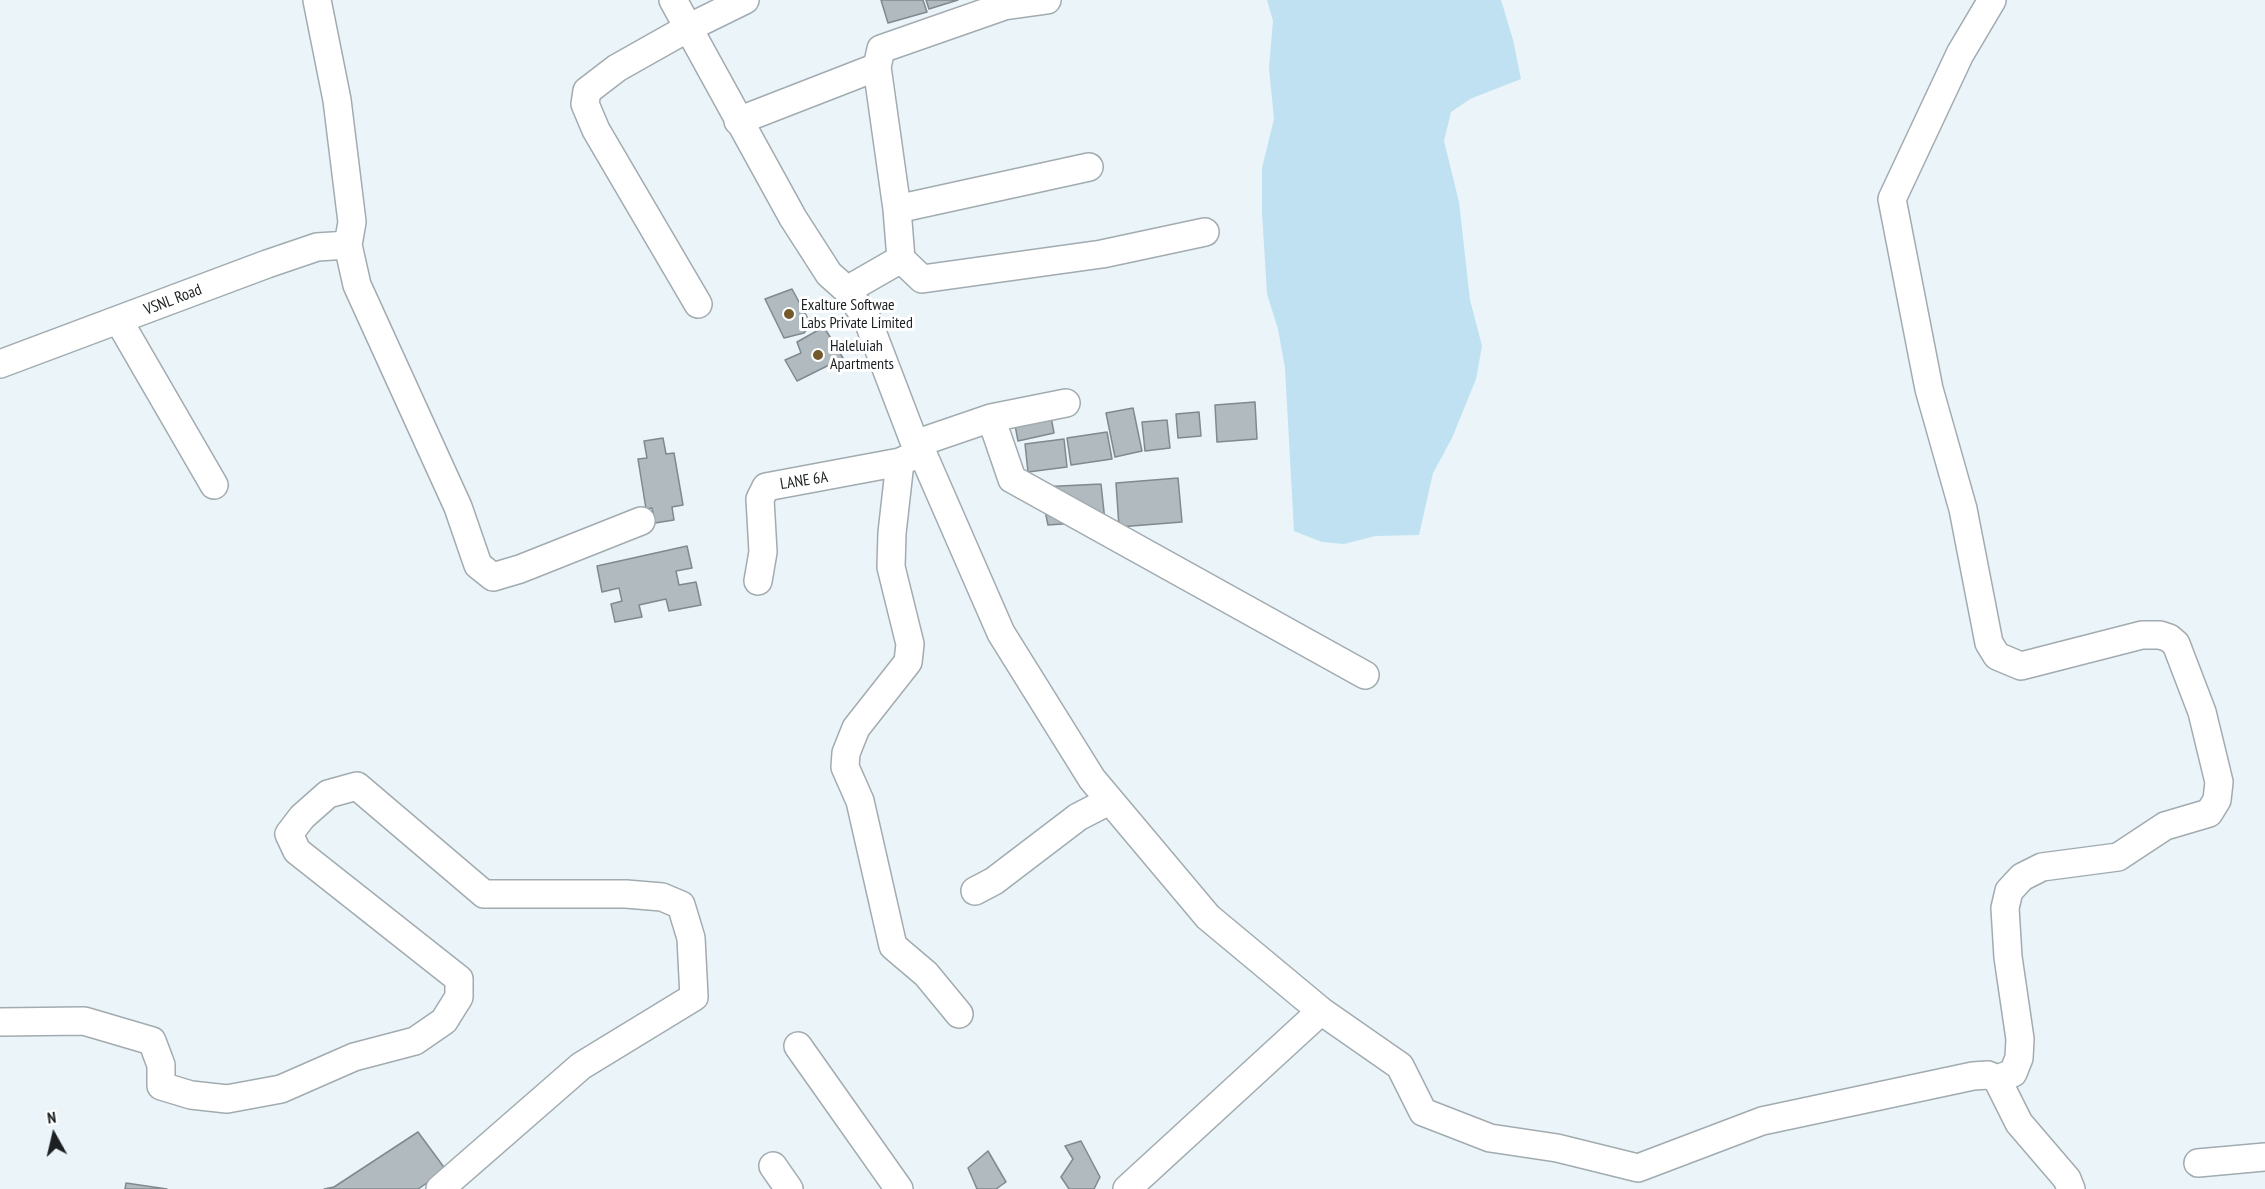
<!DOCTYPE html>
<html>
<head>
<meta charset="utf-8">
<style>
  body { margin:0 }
  #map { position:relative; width:2265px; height:1189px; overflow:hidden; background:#eaf4f9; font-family:"PT Sans Narrow",sans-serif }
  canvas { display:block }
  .north { position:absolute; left:24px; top:1105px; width:60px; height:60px; -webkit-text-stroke:4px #fff; paint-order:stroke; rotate:352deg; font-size:16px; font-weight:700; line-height:24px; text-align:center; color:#1d2022 }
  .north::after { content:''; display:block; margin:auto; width:21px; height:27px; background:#1d2022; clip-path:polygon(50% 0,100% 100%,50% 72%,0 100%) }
</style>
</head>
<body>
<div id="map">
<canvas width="2265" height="1189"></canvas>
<div class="north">N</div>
</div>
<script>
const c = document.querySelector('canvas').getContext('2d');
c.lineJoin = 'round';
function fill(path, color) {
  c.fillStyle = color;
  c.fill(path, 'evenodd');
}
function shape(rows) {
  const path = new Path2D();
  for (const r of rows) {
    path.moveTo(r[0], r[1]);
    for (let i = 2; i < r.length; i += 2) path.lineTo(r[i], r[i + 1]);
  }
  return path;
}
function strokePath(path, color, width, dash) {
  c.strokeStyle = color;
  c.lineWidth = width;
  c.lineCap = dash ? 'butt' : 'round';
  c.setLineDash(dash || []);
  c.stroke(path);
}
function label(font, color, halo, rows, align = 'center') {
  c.font = font + ' "PT Sans Narrow",sans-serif';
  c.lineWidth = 6;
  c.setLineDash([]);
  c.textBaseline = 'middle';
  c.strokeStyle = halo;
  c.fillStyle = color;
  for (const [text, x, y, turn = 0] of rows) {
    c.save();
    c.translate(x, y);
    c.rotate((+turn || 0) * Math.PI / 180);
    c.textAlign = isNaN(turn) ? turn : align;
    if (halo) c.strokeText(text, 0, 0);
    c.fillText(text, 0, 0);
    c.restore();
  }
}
const green = shape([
  [1267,0,1501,0,1513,40,1521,79,1470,99,1451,112,1444,141,1459,202,1470,300,1482,346,1476,379,1452,438,1433,473,1419,535,1375,536,1344,544,1322,542,1294,531,1285,368,1278,329,1267,294,1262,212,1262,168,1274,119,1269,68,1273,21]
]);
const building = shape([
  [881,0,923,0,927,12,888,23,881,0],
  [926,0,958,0,929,9,926,0],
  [792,289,811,324,804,333,784,338,765,299,792,289],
  [822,328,827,332,843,358,797,381,785,360,801,353,797,342,822,328],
  [1255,402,1257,439,1217,442,1215,405,1255,402],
  [1133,408,1142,451,1115,457,1106,413,1133,408],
  [1050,412,1054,433,1018,441,1014,420,1050,412],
  [1199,412,1201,436,1178,438,1176,414,1199,412],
  [1167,420,1170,448,1145,451,1142,422,1167,420],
  [1107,432,1112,459,1071,465,1067,438,1107,432],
  [663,438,666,454,674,453,683,505,672,507,674,520,655,523,652,508,646,509,638,459,647,458,644,441,663,438],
  [1064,439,1067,467,1028,472,1025,444,1064,439],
  [1178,478,1182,522,1119,527,1116,483,1178,478],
  [1101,484,1105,521,1048,525,1040,487,1101,484],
  [687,546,692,568,676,571,679,585,696,582,701,605,669,611,666,599,639,605,642,617,615,622,611,604,622,601,619,588,602,592,597,566,687,546],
  [418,1132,446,1170,418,1189,324,1189,334,1187,418,1132],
  [1081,1141,1100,1177,1094,1189,1069,1189,1061,1177,1073,1159,1065,1146,1081,1141],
  [988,1151,1006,1182,996,1189,977,1189,968,1168,988,1151],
  [126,1183,167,1189,125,1189,126,1183]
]);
const minor = shape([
  [317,0,337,100,352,222,348,245,357,285,458,507,478,565,493,577,520,569,641,521],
  [673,0,793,218,829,274,847,290,868,321,915,444,922,452,1001,633,1092,779,1208,917,1321,1011,1400,1066,1423,1112,1490,1138,1557,1148,1638,1168,1762,1121,1973,1076,1988,1075,1997,1079,2019,1123,2067,1179,2071,1189],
  [1992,0,1960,54,1892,199,1929,389,1963,509,1989,643,1997,656,2021,666,2142,635,2160,635,2169,638,2176,644,2202,712,2219,782,2217,800,2209,813,2165,826,2118,857,2042,867,2022,877,2009,891,2005,908,2008,957,2020,1039,2019,1058,2013,1073,1997,1079],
  [877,67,897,209],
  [738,121,877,67,881,49,1004,6,1047,0],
  [901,259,922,279,1102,254,1205,232],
  [847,290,901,259,897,209,1089,167],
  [698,304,596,130,585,104,587,91,617,68,688,28,745,0],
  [119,321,214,485],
  [0,364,267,264,317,247,348,245],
  [991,418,1012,479,1365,675],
  [915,444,991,418,1066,403],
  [922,452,900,462,892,533,891,567,910,644,908,662,856,728,846,753,845,767,860,801,893,946,926,974,959,1014],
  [758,581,763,552,760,499,766,487,900,462],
  [975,891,994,881,1078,817,1109,801],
  [0,1022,84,1021,152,1041,161,1065,161,1086,191,1095,227,1099,281,1089,354,1057,415,1041,444,1021,459,997,459,979,297,851,289,834,302,817,328,794,357,786,484,894,626,894,662,897,681,905,691,938,694,997,581,1066,440,1189],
  [798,1046,899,1189],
  [2198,1163,2265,1157],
  [773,1166,789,1189],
  [1127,1189,1321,1011]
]);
const markers = [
  [789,314,6,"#74592b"],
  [818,355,6,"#74592b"]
];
const streetNames = [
  ["VSNL Road",173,300,-21],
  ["LANE 6A",804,481,-9]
];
const poiNames = [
  ["Exalture Softwae",801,305],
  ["Labs Private Limited",801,323],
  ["Haleluiah",830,346],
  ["Apartments",830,364]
];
fill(green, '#bfe1f1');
fill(building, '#b0babf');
strokePath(building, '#80898e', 1.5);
strokePath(minor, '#a1abb0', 30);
strokePath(minor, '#fff', 27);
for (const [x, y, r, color] of markers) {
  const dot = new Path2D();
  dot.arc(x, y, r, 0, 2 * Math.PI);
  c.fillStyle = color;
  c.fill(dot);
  strokePath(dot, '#fff', 2);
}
label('16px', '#1d2022', '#fff', streetNames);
label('16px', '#1d2022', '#fff', poiNames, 'left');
</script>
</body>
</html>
